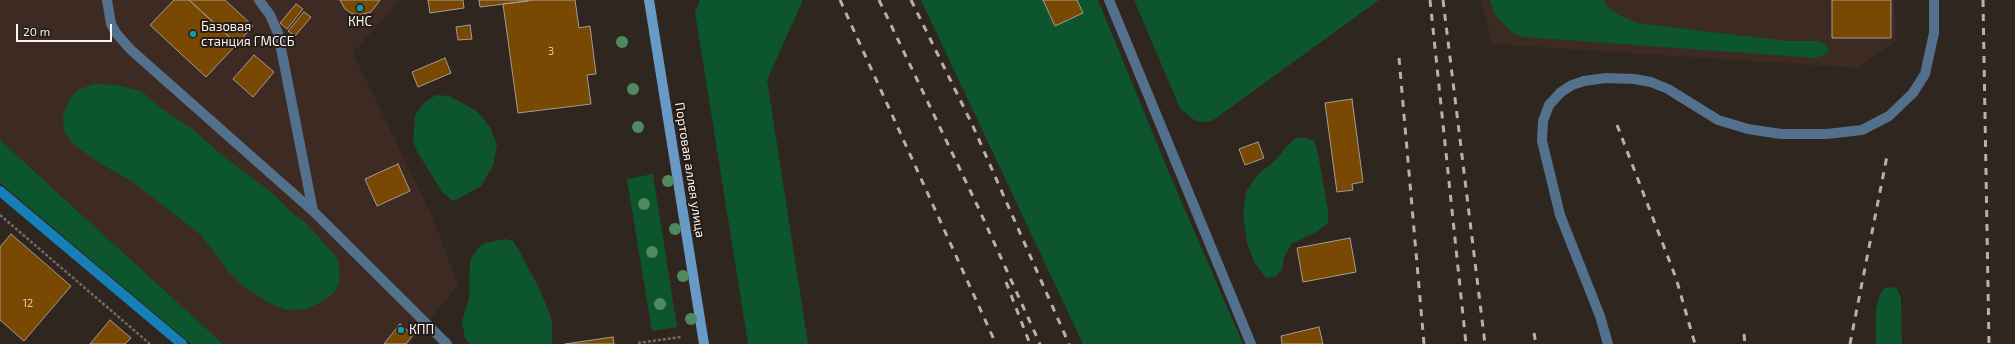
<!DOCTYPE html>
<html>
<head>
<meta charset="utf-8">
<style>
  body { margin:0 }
  #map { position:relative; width:2015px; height:344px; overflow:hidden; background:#2f2620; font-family:"Exo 2",sans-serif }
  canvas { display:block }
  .scale { position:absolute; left:16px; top:24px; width:96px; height:18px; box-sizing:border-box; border:2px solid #f9f3ef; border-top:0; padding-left:5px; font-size:12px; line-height:14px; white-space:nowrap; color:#f9f3ef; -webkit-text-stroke:3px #251c17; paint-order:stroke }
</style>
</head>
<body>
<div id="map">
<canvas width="2015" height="344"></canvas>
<div class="scale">20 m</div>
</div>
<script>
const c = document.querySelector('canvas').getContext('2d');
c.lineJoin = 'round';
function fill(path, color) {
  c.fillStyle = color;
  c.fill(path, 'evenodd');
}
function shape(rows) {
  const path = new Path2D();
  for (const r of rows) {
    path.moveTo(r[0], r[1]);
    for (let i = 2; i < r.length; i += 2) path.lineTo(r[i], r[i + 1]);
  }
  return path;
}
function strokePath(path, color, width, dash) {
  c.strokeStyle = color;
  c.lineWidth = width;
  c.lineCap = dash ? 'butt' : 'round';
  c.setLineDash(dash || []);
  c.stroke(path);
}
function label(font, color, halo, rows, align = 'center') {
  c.font = font + ' "Exo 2",sans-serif';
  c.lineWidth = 4;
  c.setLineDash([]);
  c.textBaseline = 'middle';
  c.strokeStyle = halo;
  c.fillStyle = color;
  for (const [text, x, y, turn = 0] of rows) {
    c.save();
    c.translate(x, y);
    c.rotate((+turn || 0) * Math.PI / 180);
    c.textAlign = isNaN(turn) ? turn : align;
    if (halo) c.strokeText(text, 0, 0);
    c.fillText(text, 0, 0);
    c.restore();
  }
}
const industrial = shape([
  [0,0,400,0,353,53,433,218,458,285,410,344,223,344,0,140],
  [1481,0,1895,0,1896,41,1858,68,1492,44]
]);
const green = shape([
  [700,0,803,0,767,80,808,344,748,344,695,12],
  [921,0,1098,0,1170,175,1243,344,1083,344],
  [1134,0,1379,0,1212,121,1203,122,1194,120,1180,108],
  [1490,0,1603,0,1607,6,1619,15,1637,23,1787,41,1818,41,1826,45,1829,50,1825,55,1815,58,1524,37,1514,34,1496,17],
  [93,84,117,85,141,91,162,109,194,130,217,151,271,192,294,215,305,222,338,259,340,282,334,293,321,302,307,309,287,310,269,303,244,287,228,271,201,235,130,180,101,164,72,143,64,131,63,117,69,100,76,91],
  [436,95,449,96,477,111,490,127,497,145,493,166,481,186,456,200,452,200,442,192,418,153,413,143,415,115,424,103],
  [1304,137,1314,141,1317,149,1328,210,1328,223,1316,232,1291,244,1283,259,1283,267,1276,277,1266,278,1254,262,1247,243,1243,214,1246,192,1258,174,1275,161,1286,147,1296,138],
  [0,140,223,344,191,344,0,183],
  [653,174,677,327,652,331,627,179],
  [505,239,513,241,519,251,538,286,549,312,552,323,552,344,470,344,465,338,462,322,469,298,470,262,473,255,480,246,485,243],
  [1892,287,1897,289,1901,298,1902,344,1876,344,1876,312,1879,296,1884,288]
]);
const stream = shape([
  [0,191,182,344]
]);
const building = shape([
  [174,0,189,0,237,44,206,77,150,25,174,0],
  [189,0,225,0,253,26,237,44,189,0],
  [340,0,380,0,371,12,358,15,351,13,345,9,340,0],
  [428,0,463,0,464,8,430,13,428,0],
  [479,0,527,0,528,1,480,7,479,0],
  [534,0,575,0,579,28,590,26,596,74,587,75,591,104,518,113,503,4,534,0],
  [1043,0,1077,0,1083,13,1055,26,1043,0],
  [1832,0,1891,0,1891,38,1832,38,1832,0],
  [296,4,303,9,287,29,280,23,296,4],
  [304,12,311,17,295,36,288,31,304,12],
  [470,25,472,39,458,40,456,27,470,25],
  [254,55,274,72,253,97,233,79,254,55],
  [445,58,451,73,418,87,412,72,445,58],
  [1352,99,1363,182,1352,184,1353,190,1337,192,1325,103,1352,99],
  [1258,142,1264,158,1245,165,1239,149,1258,142],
  [398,164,410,191,377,206,365,179,398,164],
  [11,234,71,286,24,341,0,320,0,247,11,234],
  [1350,238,1356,272,1303,282,1297,248,1350,238],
  [110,320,131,338,125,344,90,344,110,320],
  [400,324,413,335,406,344,384,344,400,324],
  [1319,327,1323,344,1282,344,1281,336,1319,327],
  [613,337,614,344,565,344,613,337]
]);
const path = shape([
  [0,215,150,344],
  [638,343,681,337]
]);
const lane = shape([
  [107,0,111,24,116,33,131,50,313,211,447,344],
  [259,0,270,15,278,33,313,211],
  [1109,0,1251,344],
  [1608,344,1600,316,1560,215,1542,141,1543,121,1549,105,1561,92,1572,85,1584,81,1606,78,1634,79,1651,82,1668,89,1718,120,1748,129,1781,134,1827,134,1862,130,1889,116,1913,93,1925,74,1934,33,1934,0]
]);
const secondary = shape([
  [649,0,704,344]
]);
const rail = shape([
  [840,0,996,344],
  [879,0,978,207,1040,344],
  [911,0,972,124,1069,344],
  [1430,0,1466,344],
  [1443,0,1485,344],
  [1983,0,1989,344],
  [1399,58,1424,344],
  [1617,125,1676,278,1695,344],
  [1006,282,1030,344],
  [1534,333,1536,344],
  [1744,334,1745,344],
  [1850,344,1887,156]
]);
const trees = [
  [622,42],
  [633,89],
  [638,127],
  [668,181],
  [644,204],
  [675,229],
  [652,252],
  [683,276],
  [660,304],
  [691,319]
];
const markers = [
  [360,8,4,"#0f9aa8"],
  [193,34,4,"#0f9aa8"],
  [401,330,4,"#0f9aa8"]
];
const numberNames = [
  ["3",551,51],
  ["12",28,303]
];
const poiNames = [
  ["КНС",360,22,"center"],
  ["Базовая",201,27],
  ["станция ГМССБ",201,42],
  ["КПП",409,330]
];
const streetNames = [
  ["Портовая аллея улица",690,170,81]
];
fill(industrial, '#3c2a23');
fill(green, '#0d552c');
strokePath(stream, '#177fb7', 10);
fill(building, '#794803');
strokePath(building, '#a59c93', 1);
strokePath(path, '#736b65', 2.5, [3, 2]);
strokePath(lane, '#53708c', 10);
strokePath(secondary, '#6999c5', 10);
strokePath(rail, '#b7b0ac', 3, [7, 7]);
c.fillStyle = '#4e8a5d';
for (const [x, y] of trees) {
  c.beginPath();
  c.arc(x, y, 6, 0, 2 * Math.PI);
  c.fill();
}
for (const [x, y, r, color] of markers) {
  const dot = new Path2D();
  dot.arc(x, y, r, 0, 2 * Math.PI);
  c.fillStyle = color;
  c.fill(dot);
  strokePath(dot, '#251c17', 1.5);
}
label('11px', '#d9c8b4', null, numberNames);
label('13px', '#f9f3ef', '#251c17', poiNames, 'left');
label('13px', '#f9f3ef', '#251c17', streetNames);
</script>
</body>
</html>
